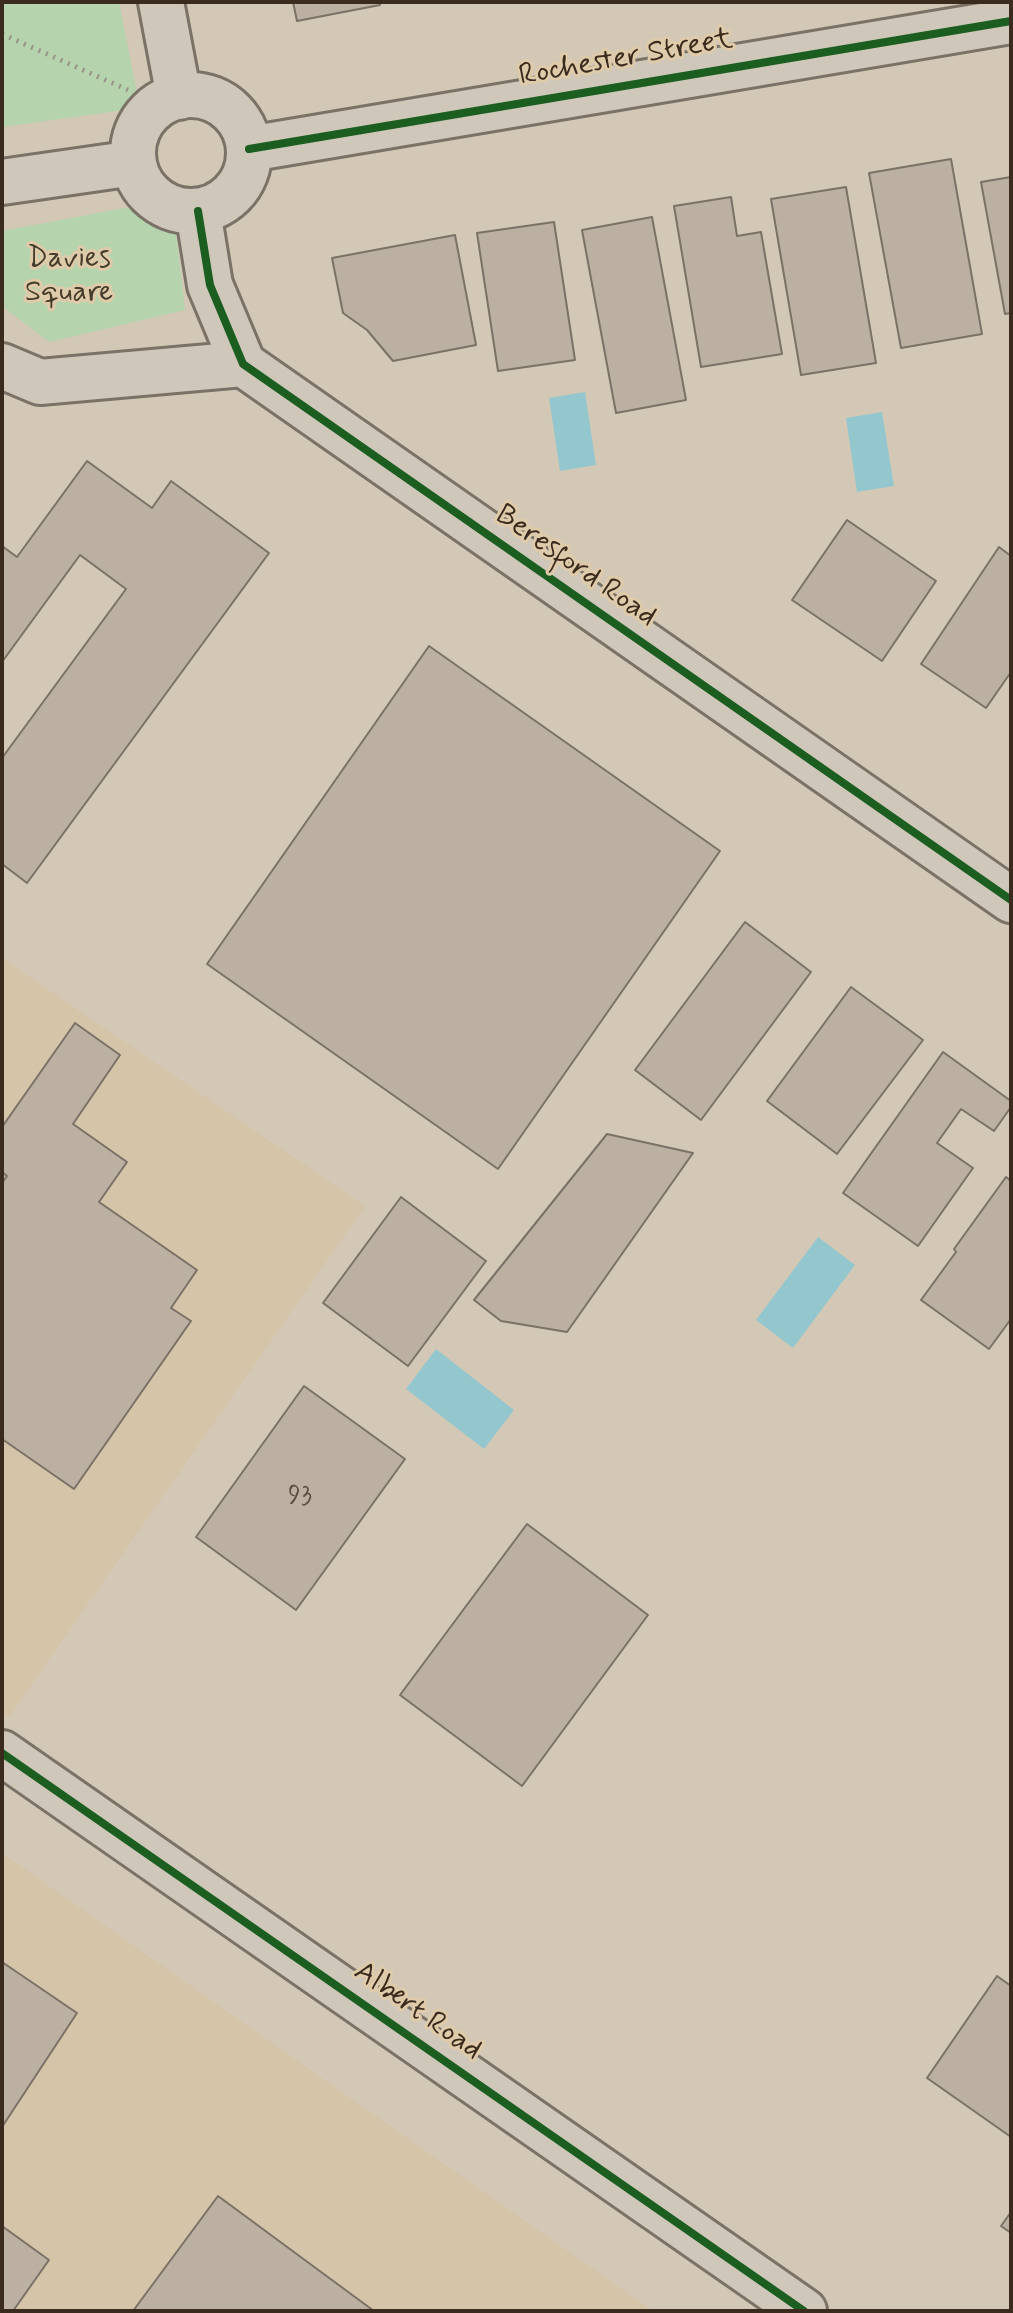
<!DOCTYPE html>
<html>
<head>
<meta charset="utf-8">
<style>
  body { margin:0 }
  #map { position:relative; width:1013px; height:2313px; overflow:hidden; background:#d3c8b6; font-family:Mynerve,sans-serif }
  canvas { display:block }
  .frame { position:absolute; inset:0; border:4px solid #3b2a1e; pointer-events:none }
</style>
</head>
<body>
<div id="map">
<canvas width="1013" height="2313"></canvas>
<div class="frame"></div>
</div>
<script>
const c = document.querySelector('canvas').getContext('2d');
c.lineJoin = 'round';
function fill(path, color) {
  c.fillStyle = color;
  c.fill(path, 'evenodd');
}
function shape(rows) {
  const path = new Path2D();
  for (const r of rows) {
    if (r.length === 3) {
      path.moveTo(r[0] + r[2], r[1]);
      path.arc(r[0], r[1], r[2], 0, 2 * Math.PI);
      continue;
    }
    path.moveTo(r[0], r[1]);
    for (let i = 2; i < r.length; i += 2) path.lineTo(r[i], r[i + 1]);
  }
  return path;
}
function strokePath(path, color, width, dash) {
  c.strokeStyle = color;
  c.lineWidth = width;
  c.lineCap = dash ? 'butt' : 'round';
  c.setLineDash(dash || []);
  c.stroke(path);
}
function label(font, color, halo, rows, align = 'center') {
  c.font = font + ' Mynerve,sans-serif';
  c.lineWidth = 6;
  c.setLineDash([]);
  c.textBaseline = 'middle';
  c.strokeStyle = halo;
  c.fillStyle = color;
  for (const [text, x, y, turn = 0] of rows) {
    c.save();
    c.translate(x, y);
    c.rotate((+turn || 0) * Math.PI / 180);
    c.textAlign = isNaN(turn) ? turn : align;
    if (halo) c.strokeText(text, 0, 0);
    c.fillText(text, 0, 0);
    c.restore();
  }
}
const built = shape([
  [2,958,365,1206,9,1717,2,1712],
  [2,1853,653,2311,2,2311]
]);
const green = shape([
  [2,2,119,2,140,108,2,127],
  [172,199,185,310,49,342,2,306,2,231]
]);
const water = shape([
  [585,392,596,465,560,471,549,398],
  [882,412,894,486,857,492,846,418],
  [818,1237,855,1265,793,1348,756,1320],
  [436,1349,514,1410,484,1449,406,1389]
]);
const building = shape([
  [293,2,380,2,380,5,297,21,293,2],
  [951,159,982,334,901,348,869,173,951,159],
  [1011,177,1011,313,1005,314,981,182,1011,177],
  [846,187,876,363,801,375,771,199,846,187],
  [731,197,737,236,761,232,782,354,701,367,674,206,731,197],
  [652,217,686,400,616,413,582,230,652,217],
  [554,222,575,360,498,371,477,233,554,222],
  [455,235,476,345,393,361,367,330,343,313,332,258,455,235],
  [87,461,152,508,171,481,269,553,27,883,2,864,2,758,126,589,80,555,2,662,2,546,17,557,87,461],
  [847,520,936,581,882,661,792,600,847,520],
  [999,547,1011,556,1011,672,986,708,921,664,999,547],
  [429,646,720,851,498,1169,207,964,429,646],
  [745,922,811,972,701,1120,635,1070,745,922],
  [851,987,923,1040,837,1154,767,1101,851,987],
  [75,1023,120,1055,73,1124,127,1162,99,1202,197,1270,171,1308,191,1321,74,1489,2,1439,2,1183,7,1176,2,1172,2,1127,75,1023],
  [943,1052,1011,1101,1011,1107,994,1131,961,1109,937,1143,973,1168,918,1246,843,1193,943,1052],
  [607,1134,693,1153,567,1332,501,1321,474,1300,607,1134],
  [1006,1177,1011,1181,1011,1319,989,1349,921,1300,956,1252,954,1249,1006,1177],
  [401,1197,486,1261,408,1366,323,1303,401,1197],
  [304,1386,405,1459,296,1610,196,1537,304,1386],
  [527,1524,648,1615,522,1786,400,1695,527,1524],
  [2,1962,77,2013,2,2127,2,1962],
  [997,1976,1011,1986,1011,2137,927,2078,997,1976],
  [218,2196,374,2311,133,2311,218,2196],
  [1011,2212,1011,2233,1001,2226,1011,2212],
  [2,2226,49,2260,13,2311,2,2311,2,2226]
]);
const path = shape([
  [2,34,128,90]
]);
const minor = shape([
  [161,2,179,97],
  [191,153,58],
  [249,149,1011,21],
  [2,182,134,163],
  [198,211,210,285,243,364,1011,900],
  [2,366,40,382,243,364],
  [2,1753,804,2311]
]);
const cycleway = shape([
  [249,149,1011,21],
  [198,211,210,285,243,364,1011,900],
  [2,1753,804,2311]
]);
const numberNames = [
  ["93",300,1498]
];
const streetNames = [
  ["Rochester Street",626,59,-10],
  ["Beresford Road",575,567,35],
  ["Albert Road",417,2012,35]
];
const parkNames = [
  ["Davies",69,260],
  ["Square",69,294]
];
fill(built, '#d5c4a8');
fill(green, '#b5d3ad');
fill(water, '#94c7cd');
fill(building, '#bbb0a1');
strokePath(building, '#7a7267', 2);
strokePath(minor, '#7a7267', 50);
strokePath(path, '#999288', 5, [2, 6]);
strokePath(minor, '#cfc7ba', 44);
strokePath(cycleway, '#1b5e20', 8);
label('26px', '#5c4c40', null, numberNames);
label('30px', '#3b2a1e', '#dfcbaa', streetNames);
label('30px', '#453c2c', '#dfcbaa', parkNames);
</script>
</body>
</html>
